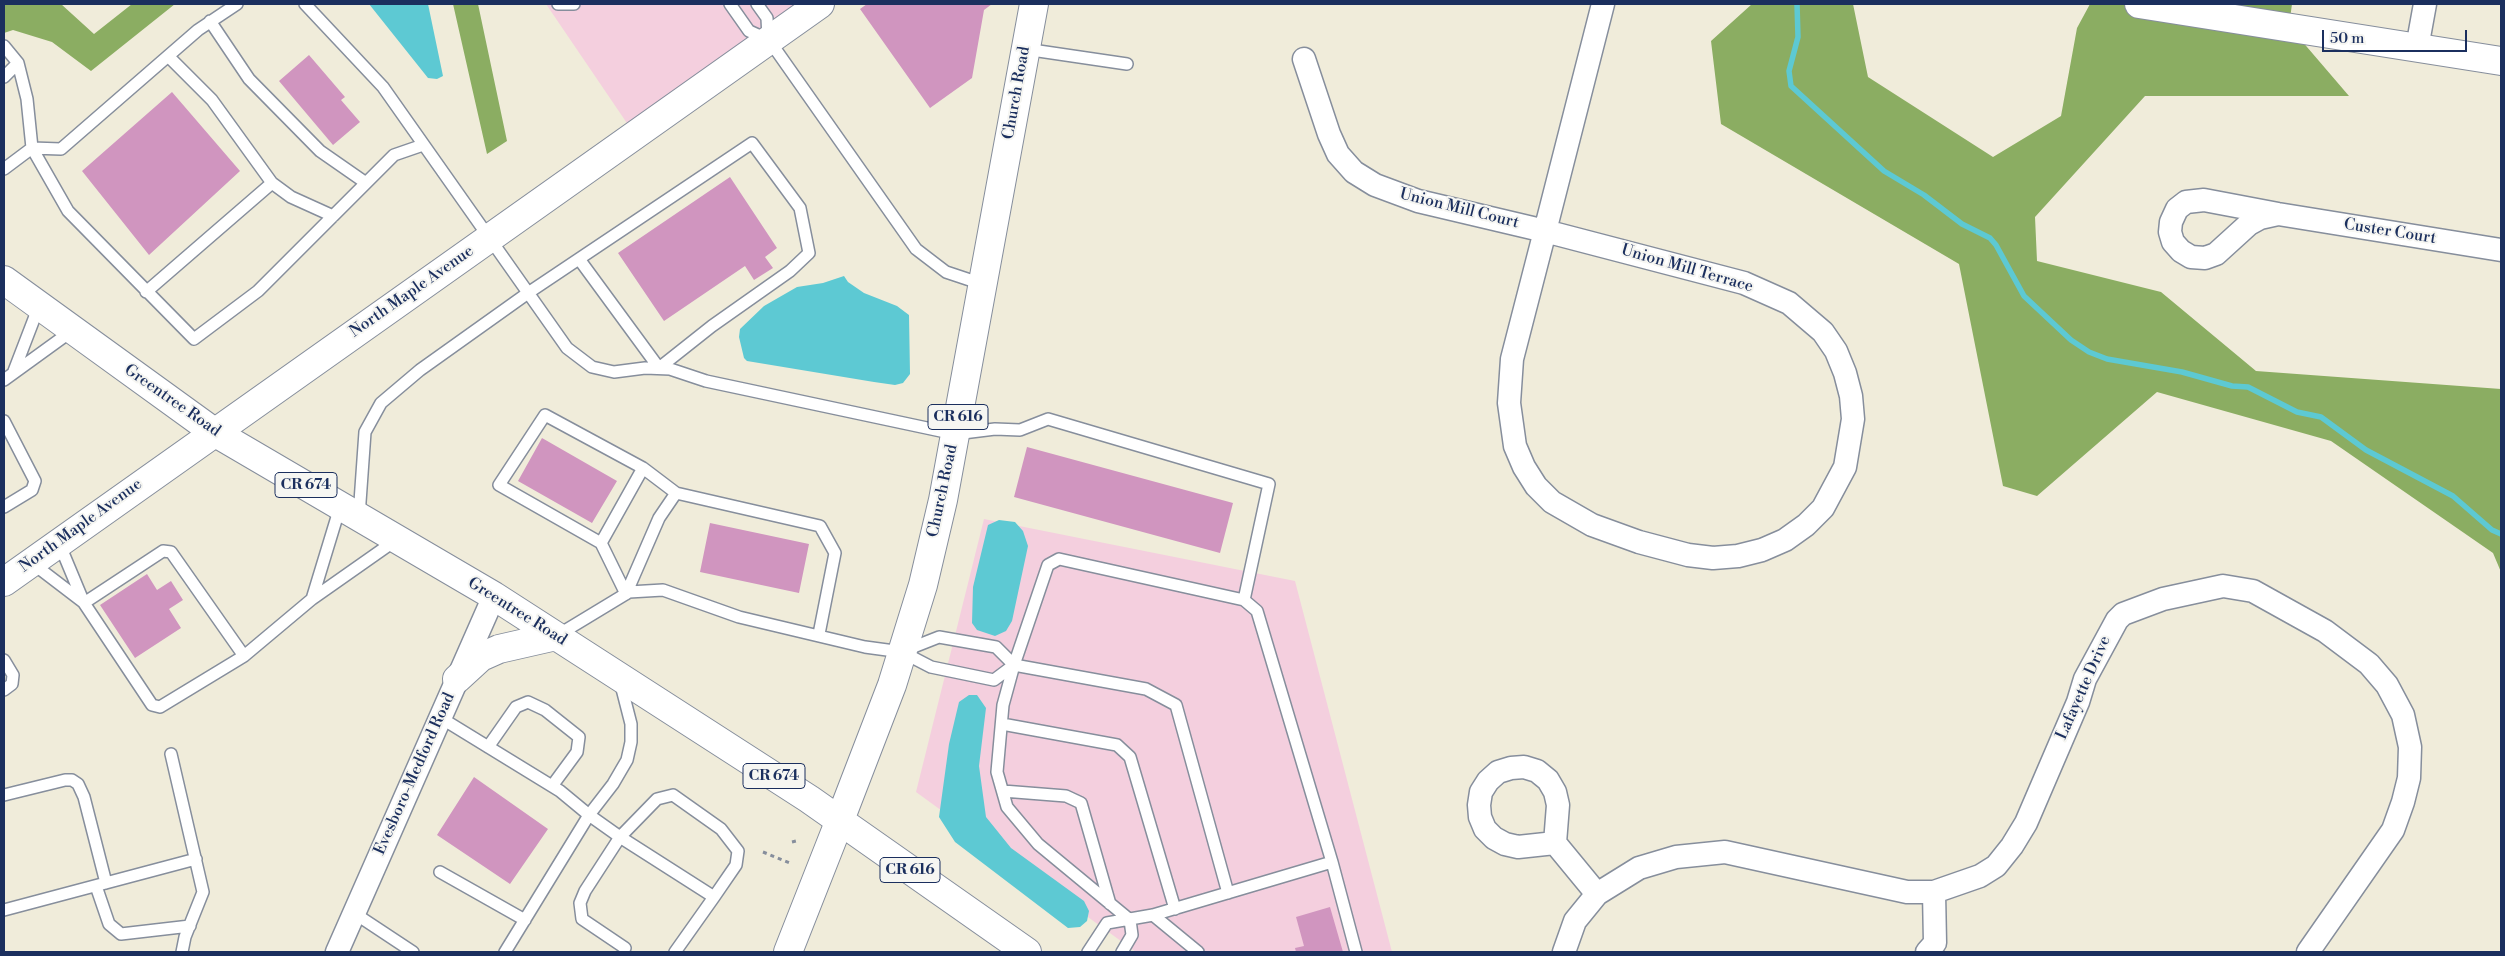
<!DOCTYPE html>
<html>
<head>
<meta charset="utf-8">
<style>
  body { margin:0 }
  #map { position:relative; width:2505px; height:956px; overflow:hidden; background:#f0ecda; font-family:"Libre Bodoni",serif }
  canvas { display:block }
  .frame { position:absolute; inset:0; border:5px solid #1b2f5e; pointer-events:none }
  .scale { position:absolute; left:2322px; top:30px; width:145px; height:22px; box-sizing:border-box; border:2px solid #1b2f5e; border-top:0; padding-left:6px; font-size:15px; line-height:18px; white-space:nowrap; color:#1b2f5e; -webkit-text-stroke:4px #f6f6f2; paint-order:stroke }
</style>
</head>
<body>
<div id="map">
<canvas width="2505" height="956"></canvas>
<div class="frame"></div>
<div class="scale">50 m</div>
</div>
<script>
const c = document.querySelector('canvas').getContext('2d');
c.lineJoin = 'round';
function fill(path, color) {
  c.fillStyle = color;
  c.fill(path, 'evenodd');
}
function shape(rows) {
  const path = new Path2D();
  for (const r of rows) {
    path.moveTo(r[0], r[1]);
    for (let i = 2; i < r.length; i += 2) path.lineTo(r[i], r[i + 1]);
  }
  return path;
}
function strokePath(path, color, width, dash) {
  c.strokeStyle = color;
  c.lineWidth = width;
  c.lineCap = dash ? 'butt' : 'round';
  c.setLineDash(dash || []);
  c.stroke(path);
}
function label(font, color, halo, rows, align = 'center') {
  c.font = font + ' "Libre Bodoni",serif';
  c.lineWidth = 4;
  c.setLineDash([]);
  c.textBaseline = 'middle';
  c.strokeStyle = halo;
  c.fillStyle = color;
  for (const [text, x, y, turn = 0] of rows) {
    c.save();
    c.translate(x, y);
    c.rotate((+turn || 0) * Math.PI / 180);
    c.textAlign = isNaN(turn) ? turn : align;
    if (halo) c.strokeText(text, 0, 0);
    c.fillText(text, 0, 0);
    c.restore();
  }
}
const built = shape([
  [546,4,820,4,635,135],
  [984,519,1295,581,1392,952,1136,952,916,792]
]);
const forest = shape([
  [4,4,61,4,94,34,132,4,175,4,91,71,52,42,13,30,4,33],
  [453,4,478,4,507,141,487,154],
  [1752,4,1853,4,1868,77,1993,157,2061,116,2077,28,2090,4,2292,4,2289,26,2349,96,2145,96,2035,217,2037,261,2161,292,2256,371,2501,389,2501,572,2493,553,2331,441,2157,392,2037,496,2003,486,1959,264,1721,124,1711,41]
]);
const water = shape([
  [369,4,428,4,443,76,437,79,428,78],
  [844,276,848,282,864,293,897,306,909,315,910,374,903,383,895,385,874,382,747,361,744,358,739,337,740,329,764,306,797,287,823,283],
  [999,520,1015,522,1023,531,1028,546,1012,621,1006,631,995,636,977,630,972,623,973,587,988,525],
  [969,695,977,695,986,708,979,766,986,817,1011,848,1084,901,1089,911,1087,921,1080,927,1068,928,955,842,939,817,949,744,959,702]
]);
const stream = shape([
  [1797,4,1798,37,1789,71,1791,86,1884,171,1924,195,1962,224,1990,238,1996,245,2024,296,2071,340,2089,352,2107,359,2182,372,2232,386,2248,387,2297,412,2321,417,2366,450,2453,496,2492,530,2501,534]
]);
const building = shape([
  [867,4,992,4,984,10,972,78,930,108,860,9],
  [309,55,345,97,341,100,360,122,333,145,279,81],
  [172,92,240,171,149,255,82,171],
  [730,177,777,248,765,257,773,268,754,280,745,266,664,321,618,253],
  [542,438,617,481,592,523,518,481],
  [1027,447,1233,503,1220,553,1014,497],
  [710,523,809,544,799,593,700,572],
  [147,574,157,590,171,581,183,600,169,609,181,628,135,658,100,605],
  [474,777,548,829,510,884,437,835],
  [1330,907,1343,952,1296,952,1295,948,1304,946,1296,917]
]);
const path = shape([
  [792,842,796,841],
  [763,852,790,863]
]);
const service = shape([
  [305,4,383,87,567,348,592,367,614,372,645,368,670,369,706,381,955,434,995,429,1020,430,1048,419,1269,484,1244,600],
  [558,4,574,4],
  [730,4,749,31,769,40,916,249,946,272,982,284],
  [757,4,767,18,768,39],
  [210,21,249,79,320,151,366,183],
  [4,46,18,63,27,99,32,148,68,211,194,339,258,291,394,155,423,145],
  [1025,49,1127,64],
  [168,56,212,100,272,183,291,197,333,216],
  [4,77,18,63],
  [4,169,32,148,61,149,198,30,237,4],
  [146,292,272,183],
  [14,371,39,306],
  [4,380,73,330],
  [4,421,35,481,32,490,4,507],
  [643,468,676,493],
  [359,516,365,432,381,403,420,370,528,293,752,143,800,208,809,253,790,271,712,326,659,368,579,259],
  [59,543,84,603,152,705,160,707,244,656],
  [601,543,643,468,545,415,499,485,601,543,626,594],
  [32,563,83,602],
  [626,594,659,518,676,493,820,526,835,553,819,634],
  [312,599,340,507],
  [84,603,163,551,171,552,244,656,312,599,396,540],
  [558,635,629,592,663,590,739,617,865,647,902,652,931,667,994,680,1014,665],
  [906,650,939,637,996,647,1014,665,1146,689,1176,705,1228,893],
  [4,660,13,675,12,684,4,690],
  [620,681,631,724,631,742,627,760,613,784,589,815,620,837,585,891,580,903,582,919,625,948],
  [441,718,560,791,589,815,505,952],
  [1002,724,1117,745,1130,757,1175,909],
  [488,747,516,707,528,702,545,710,579,737,577,752,552,786],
  [171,754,203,892,185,937,182,952],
  [1003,791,1066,796,1081,803,1110,904],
  [4,795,65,780,72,780,78,784,84,797,106,883],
  [440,872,525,920],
  [96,886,109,924,121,934,190,926],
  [4,910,196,859],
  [354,913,413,952],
  [1153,915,1198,952],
  [675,952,714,897,736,865,738,851,721,829,673,795,657,799,620,837,714,897],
  [1088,952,1107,923,1153,915,1332,862],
  [1122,952,1132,935,1130,920,1038,844,1007,807,997,772,1003,705,1014,665,1048,565,1059,559,1244,600,1257,611,1332,862,1356,952]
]);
const minor = shape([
  [2417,48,2425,4],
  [1304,59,1329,134,1338,154,1354,172,1375,185,1418,201,1545,231,1603,4],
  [2278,214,2260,218,2249,224,2216,254,2205,258,2191,257,2181,251,2173,242,2170,232,2171,222,2177,209,2186,202,2204,200,2278,214,2501,250],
  [1545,231,1744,283,1789,303,1823,332,1836,351,1845,373,1851,396,1853,419,1845,467,1823,508,1806,525,1785,540,1762,550,1738,556,1713,558,1688,555,1639,542,1592,525,1552,502,1536,486,1524,467,1515,446,1509,403,1512,359,1545,231],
  [1555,843,1558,805,1555,792,1548,780,1537,771,1524,767,1511,768,1498,772,1488,781,1481,792,1479,805,1480,817,1485,829,1494,838,1505,844,1518,847,1555,843,1597,894],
  [337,952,494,596],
  [1564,952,1575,921,1597,894,1639,868,1676,857,1725,852,1907,892,1934,892,1980,876,1996,866,2012,846,2026,823,2078,702,2085,679,2117,620,2123,614,2163,599,2223,586,2253,591,2325,631,2369,664,2387,685,2403,715,2410,747,2409,778,2403,802,2393,830,2308,952],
  [1927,952,1935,943,1934,892]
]);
const tertiary = shape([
  [2139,4,2501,61],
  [788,952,840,820]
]);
const secondary = shape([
  [4,582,820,4]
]);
const primary = shape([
  [4,280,214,432,494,596,809,799,1027,952],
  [457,679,481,657,499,649,556,636],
  [840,820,892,685,923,585,943,500,1034,4]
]);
const shields = [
  [958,417,60],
  [306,485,62],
  [774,776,62],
  [910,870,60]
];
const shieldNames = [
  ["CR 616",958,417],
  ["CR 674",306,485],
  ["CR 674",774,776],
  ["CR 616",910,870]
];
const streetNames = [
  ["Church Road",1017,93,-80],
  ["Union Mill Court",1459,209,14],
  ["Custer Court",2390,232,9],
  ["Union Mill Terrace",1687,269,16],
  ["North Maple Avenue",412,292,-35],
  ["Greentree Road",172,401,35],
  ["Church Road",943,491,-78],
  ["North Maple Avenue",81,526,-36],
  ["Greentree Road",517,612,32],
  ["Lafayette Drive",2084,688,-66],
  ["Evesboro-Medford Road",415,774,-66]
];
fill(built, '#f4cfde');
fill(forest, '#8bad62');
fill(water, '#5dc9d3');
strokePath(stream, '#5dc9d3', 5.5);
fill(building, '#d095bf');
strokePath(service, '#868e9c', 14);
strokePath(minor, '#868e9c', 25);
strokePath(tertiary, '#868e9c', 30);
strokePath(secondary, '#868e9c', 30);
strokePath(primary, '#868e9c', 30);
strokePath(path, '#868e9c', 3, [4, 4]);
strokePath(service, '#fff', 11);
strokePath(minor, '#fff', 22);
strokePath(tertiary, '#fff', 28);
strokePath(secondary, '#fff', 28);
strokePath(primary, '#fff', 28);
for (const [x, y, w] of shields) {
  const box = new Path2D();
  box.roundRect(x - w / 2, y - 12.5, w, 25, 4);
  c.fillStyle = '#f6f6f2';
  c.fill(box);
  strokePath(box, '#1b2f5e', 1);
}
label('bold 15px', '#1b2f5e', null, shieldNames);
label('16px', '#1b2f5e', '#f6f6f2', streetNames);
</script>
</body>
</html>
